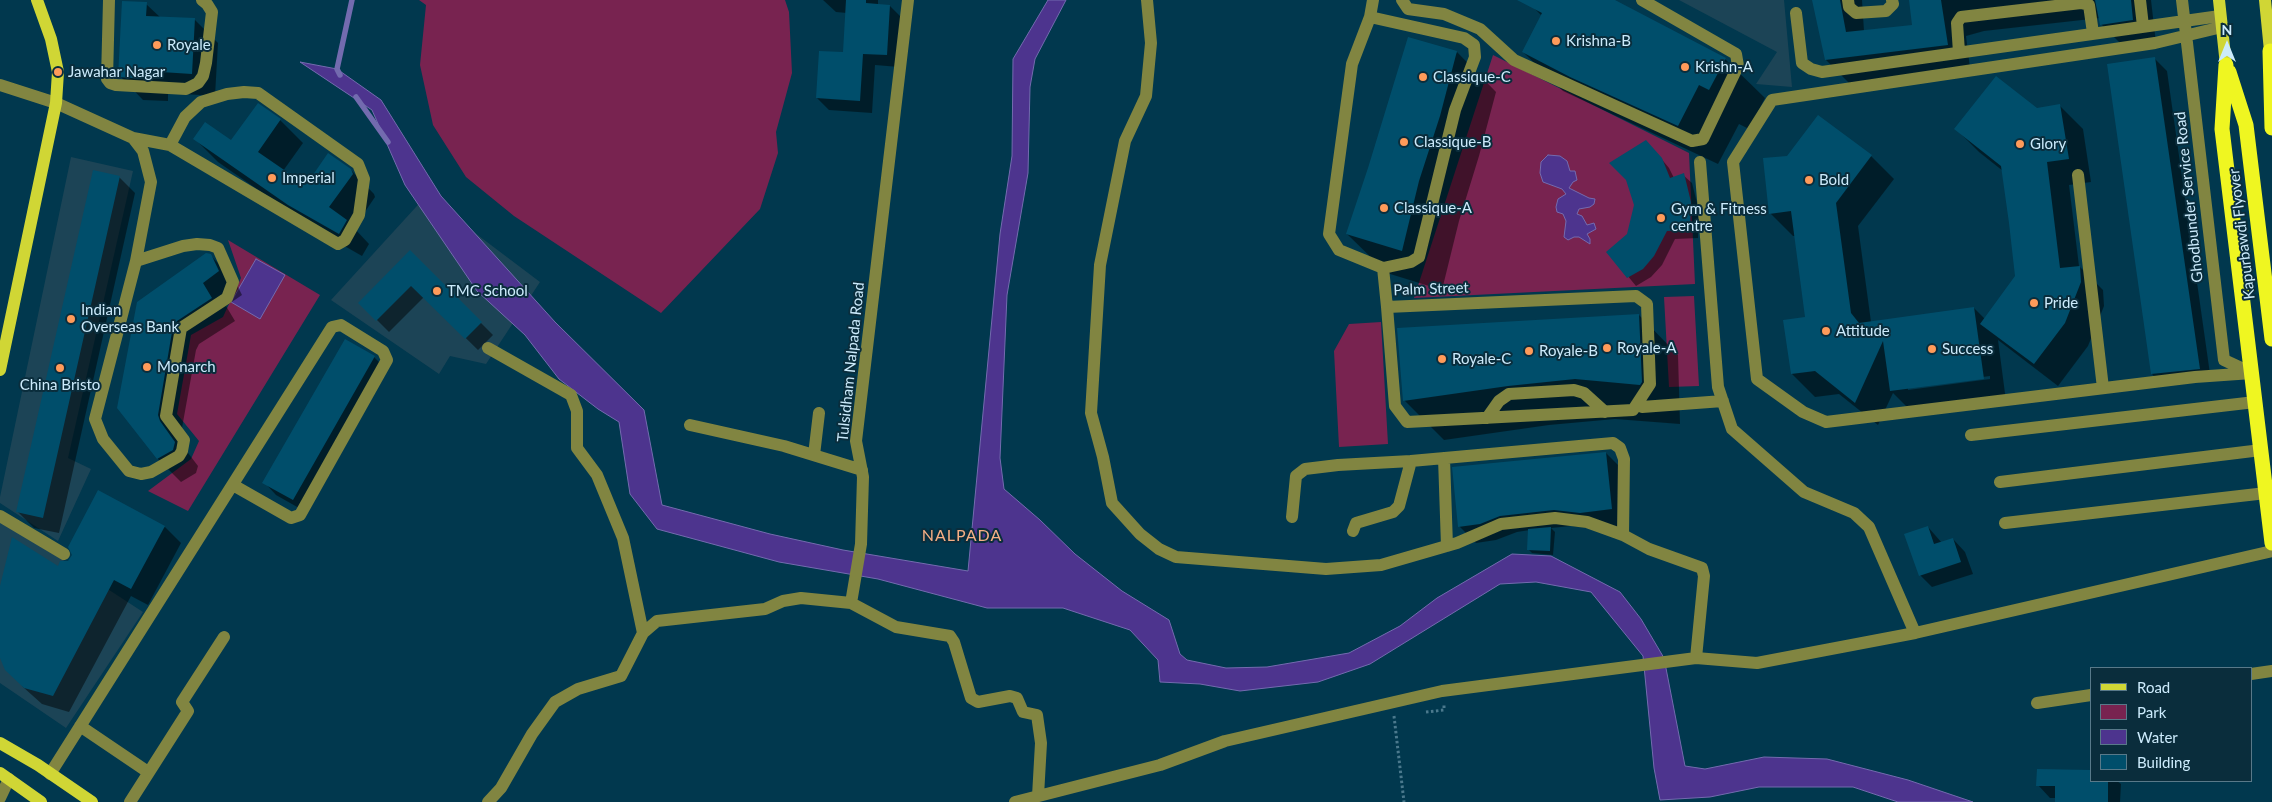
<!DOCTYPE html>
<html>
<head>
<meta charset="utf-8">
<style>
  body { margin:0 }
  #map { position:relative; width:2272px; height:802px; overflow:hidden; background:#01384e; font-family:Lato,sans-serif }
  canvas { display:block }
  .legend { position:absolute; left:2090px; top:667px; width:162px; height:115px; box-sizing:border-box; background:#0a2d3c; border:1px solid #587989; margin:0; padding:6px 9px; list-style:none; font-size:15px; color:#ccebfc }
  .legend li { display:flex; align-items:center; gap:10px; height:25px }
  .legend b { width:25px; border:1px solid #587989 }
  .north { position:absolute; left:2202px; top:20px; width:50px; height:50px; -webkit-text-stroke:4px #0a2d3c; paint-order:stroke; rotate:0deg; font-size:14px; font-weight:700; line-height:20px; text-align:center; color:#ccebfc }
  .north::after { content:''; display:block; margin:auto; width:18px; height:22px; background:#ccebfc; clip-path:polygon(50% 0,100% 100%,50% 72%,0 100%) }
</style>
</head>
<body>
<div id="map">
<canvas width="2272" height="802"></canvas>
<ul class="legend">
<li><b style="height:6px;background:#d0d635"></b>Road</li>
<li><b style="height:14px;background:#782350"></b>Park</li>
<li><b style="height:14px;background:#4d348e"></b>Water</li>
<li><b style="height:14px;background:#004e6b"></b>Building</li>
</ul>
<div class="north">N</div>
</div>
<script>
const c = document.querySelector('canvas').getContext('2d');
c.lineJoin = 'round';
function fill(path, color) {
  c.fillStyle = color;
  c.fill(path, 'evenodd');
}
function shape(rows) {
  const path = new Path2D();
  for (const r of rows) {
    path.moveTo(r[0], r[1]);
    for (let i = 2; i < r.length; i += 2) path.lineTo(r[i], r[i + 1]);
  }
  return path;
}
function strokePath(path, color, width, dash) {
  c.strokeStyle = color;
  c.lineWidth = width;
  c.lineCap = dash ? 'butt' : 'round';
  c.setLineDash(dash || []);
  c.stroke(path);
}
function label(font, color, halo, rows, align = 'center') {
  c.font = font + ' Lato,sans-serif';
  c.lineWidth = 4;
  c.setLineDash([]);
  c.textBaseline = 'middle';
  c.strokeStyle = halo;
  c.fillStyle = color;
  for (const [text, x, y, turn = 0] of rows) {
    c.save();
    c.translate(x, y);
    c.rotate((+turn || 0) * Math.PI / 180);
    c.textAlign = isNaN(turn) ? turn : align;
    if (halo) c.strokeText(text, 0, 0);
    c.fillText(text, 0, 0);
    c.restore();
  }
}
const built = shape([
  [1679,0,1784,0,1792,87,1756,84,1777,52],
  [71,157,133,171,68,458,91,469,58,541,0,503,0,497],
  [426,196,540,282,486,364,450,356,439,374,331,300],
  [0,519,143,612,66,728,0,683]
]);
const green = shape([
  [419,0,785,0,789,12,792,73,776,132,778,153,760,209,661,313,514,216,466,177,433,125,420,65,426,5],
  [1493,55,1689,153,1695,284,1414,298],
  [228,240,320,295,188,511,148,491,191,459,199,441,177,414,191,335,223,317,241,278],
  [1694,296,1699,386,1669,387,1664,297],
  [1381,322,1388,444,1339,447,1334,351,1349,324]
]);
const water = shape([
  [1048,0,1066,0,1035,59,1030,87,1028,173,1007,295,1000,458,1004,489,1040,520,1075,554,1122,591,1169,620,1180,654,1187,660,1226,668,1267,667,1349,653,1400,626,1437,598,1512,554,1551,556,1620,592,1641,619,1664,658,1685,766,1705,769,1764,757,1827,759,1908,780,1973,802,1898,802,1853,787,1759,787,1710,797,1660,800,1654,768,1643,656,1591,592,1536,582,1500,584,1370,664,1318,682,1240,691,1200,684,1160,682,1158,660,1130,630,1063,608,987,608,878,579,779,562,657,529,630,494,619,422,598,409,559,379,525,335,477,291,405,185,372,110,300,62,337,69,381,100,441,196,555,322,644,410,662,505,770,534,843,550,968,571,1000,234,1012,156,1013,59,1048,0],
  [1548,155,1560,156,1567,161,1570,171,1575,171,1577,180,1573,182,1569,188,1589,198,1595,199,1594,204,1590,207,1579,209,1577,214,1582,216,1587,225,1594,223,1596,229,1587,234,1590,239,1590,244,1579,237,1574,237,1568,240,1564,237,1566,221,1563,214,1557,212,1556,207,1558,199,1566,194,1562,189,1543,182,1540,173,1541,162,1548,155],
  [256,259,285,275,260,319,231,302,256,259]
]);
const shadow = shape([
  [823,0,878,0,878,5,890,6,902,18,899,67,875,65,872,113,829,110,817,98,844,54,847,13,836,12],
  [1537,0,1612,0,1725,59,1765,98,1749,129,1739,124,1718,164,1563,91,1523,52,1542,16,1533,7],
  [1813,0,1862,0,1864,31,1913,26,1910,0,2151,0,2156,43,2124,47,2101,24,2100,18,1984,31,1966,36,1970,68,1849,83,1826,60],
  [146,4,161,18,195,20,218,43,215,96,168,93,168,101,143,100,120,76],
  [1457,52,1496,92,1479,156,1459,221,1442,290,1387,273,1347,234],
  [2155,59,2167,71,2211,381,2164,386,2152,374],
  [2060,106,2083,129,2091,182,2069,185,2079,266,2103,290,2104,306,2088,346,2058,386,1998,340,2006,401,1914,414,1893,393,1878,425,1839,394,1815,397,1792,374,1785,321,1807,318,1796,236,1793,236,1770,213,1871,156,1894,179,1858,226,1871,322,1974,308,1985,319,2017,277,2003,171,1979,152,1956,129,2036,109],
  [1990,376,1990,379,1908,390,1908,387],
  [280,120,303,143,283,171,306,187,351,170,374,194,375,197,354,228,369,244,362,256,313,228,218,162,195,139,232,142],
  [1654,150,1669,168,1674,178,1683,175,1692,183,1699,211,1698,238,1675,239,1662,265,1651,277,1636,286,1608,252,1628,235],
  [119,177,135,193,59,533,34,528,18,512],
  [410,252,493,335,478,350,424,297,389,332,360,303],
  [210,255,234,279,242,295,226,306,235,321,199,344,196,350,180,439,182,445,198,466,196,473,181,482,158,459,118,408],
  [1639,315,1678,355,1680,424,1615,419,1549,425,1444,440,1404,400],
  [374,357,386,369,306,512,276,495,264,482],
  [1606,453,1622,469,1628,525,1597,529,1571,526,1551,528,1555,532,1553,555,1532,553,1528,549,1530,530,1517,532,1496,540,1476,543,1459,526],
  [165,527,181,543,148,605,131,596,69,712,42,704,23,687,0,654,0,591],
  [1928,527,1942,543,1953,539,1965,552,1973,574,1932,587,1920,575],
  [2091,781,2117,781,2121,784,2120,802,2056,802,2056,798,2050,798,2038,785]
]);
const stream = shape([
  [340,75,337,69,352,0],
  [356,97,388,142]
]);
const building = shape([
  [846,0,866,0,866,3,890,5,887,55,863,54,860,101,816,98,819,51,843,52],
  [1517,0,1615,0,1726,58,1709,90,1699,85,1678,126,1570,77,1522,52,1542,13],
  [1812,0,1840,0,1846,32,1912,25,1909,0,1941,0,1948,45,1825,60],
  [2095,0,2131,0,2133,20,2100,25],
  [122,1,147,2,146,16,195,18,192,74,146,71,145,79,118,77],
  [1408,37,1457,51,1440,116,1419,181,1402,251,1346,234,1368,168],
  [2155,57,2200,369,2151,374,2107,64],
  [1996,76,2037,108,2060,104,2069,159,2047,162,2060,268,2080,266,2081,282,2065,323,2034,364,1980,324,2015,276,2009,223,2001,166,1954,129],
  [258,103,281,119,258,152,306,185,328,153,351,169,353,174,329,207,347,220,339,234,288,205,193,139,205,122,231,140],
  [1818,115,1872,155,1836,203,1851,313,1859,323,1974,307,1984,379,1890,391,1883,341,1855,403,1815,371,1791,374,1783,320,1805,317,1791,211,1769,214,1763,158,1787,156],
  [1646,140,1662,158,1670,178,1684,173,1691,202,1690,230,1667,231,1654,256,1643,269,1627,278,1606,252,1627,234,1634,205,1626,180,1609,163],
  [93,170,120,176,43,518,16,512],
  [410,250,482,322,465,339,411,286,376,321,358,303],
  [206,253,211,254,219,271,203,283,212,298,177,321,173,326,158,415,160,421,175,442,173,450,157,459,117,408,137,302],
  [1639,314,1642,382,1640,385,1575,379,1508,386,1403,401,1397,328],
  [345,339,375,356,293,500,262,483],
  [1606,452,1612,509,1580,513,1554,510,1500,516,1480,524,1458,527,1452,467],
  [98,490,165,526,131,589,114,580,53,696,24,688,5,670,0,658,0,586,12,537,58,566,60,561,68,561,72,555,68,547],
  [1928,526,1934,544,1953,538,1961,562,1919,576,1904,534],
  [1551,527,1550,551,1527,550,1528,529],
  [2037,769,2091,770,2091,781,2108,781,2108,802,2055,802,2055,786,2036,786]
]);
const path = shape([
  [1426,712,1444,710,1444,705],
  [1394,716,1404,802]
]);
const minor = shape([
  [109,0,107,79,110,83,116,85,186,89,198,83,203,76,206,63,212,12,207,4,202,0],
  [1147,0,1151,43,1146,96,1125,141,1100,265,1091,413,1103,457,1112,503,1140,534,1159,549,1176,557,1326,569,1381,565,1457,543,1501,524,1555,518,1587,522,1623,535,1649,549,1702,568,1704,576,1696,658],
  [1373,0,1370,17,1352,64,1329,234,1339,250,1383,268,1387,307,1636,296,1647,304,1650,384,1633,410,1407,422,1395,406,1387,307],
  [1402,0,1408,9,1444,14,1480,29,1514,60,1692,141,1703,139,1738,66,1736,54,1642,0],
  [1848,0,1849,7,1856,13,1886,11,1893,4,1892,0],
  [2140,0,2143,26],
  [2182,0,2224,360,2252,373],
  [1796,13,1802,63,1811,69,1822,72,2220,16],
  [1370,17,1464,38,1474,45,1475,57,1455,110,1419,257,1411,262,1383,268],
  [2222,27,2155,43,1772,100,1733,162,1757,379,1803,412,1826,422,2195,377,2252,373],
  [1959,52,1957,23,1961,17,2081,3,2089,5,2093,33],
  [0,85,56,103,133,138,170,145,338,244,345,240,359,215,364,179,358,164,258,93,244,92,227,94,201,102,185,117,170,145],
  [133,138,143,151,151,182,136,261,183,246,197,244,210,245,218,248,233,282,227,298,181,328,166,416,184,440,182,451,179,456,151,472,141,474,129,471,103,439,95,419,136,261],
  [1700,162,1718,387,1732,429,1804,492,1854,513,1869,527,1915,633,2272,551],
  [2078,175,2103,388],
  [1642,407,1723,401],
  [1487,418,1499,401,1509,394,1574,390,1584,393,1605,412],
  [690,425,784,446,862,470],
  [1971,435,2255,402],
  [814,455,819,413],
  [1444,458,1447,546],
  [2000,482,2261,450],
  [0,516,64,554],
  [1292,517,1296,476,1305,469,1338,465,1411,461],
  [2005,523,2266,493],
  [1353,531,1356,523,1393,512,1399,506,1411,461,1613,443,1620,448,1624,459,1623,535],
  [851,603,861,544,863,477,856,441,908,0],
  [643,633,657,621,765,609,783,601,801,598,851,603,896,627,950,636,954,642,971,698,978,702,1010,696,1017,698,1023,712,1037,715,1041,743,1038,796],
  [2251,674,2272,671],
  [2037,703,2091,695],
  [80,726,148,772],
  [50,774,332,327,341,325,383,351,387,360,300,515,291,518,233,485],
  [0,798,9,779],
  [130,802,188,711,182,702,224,637],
  [488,802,501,788,532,734,555,702,578,689,621,676,643,633,623,538,597,475,577,448,577,411,571,395,488,348],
  [1015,802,1160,765,1225,741,1442,691,1696,658,1757,663,1915,633]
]);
const major = shape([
  [2219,0,2226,65],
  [2265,0,2270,51],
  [0,370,56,103,58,72,51,39,37,0],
  [0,743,38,765,92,802],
  [0,773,41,802]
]);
const highway = shape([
  [2270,51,2272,128],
  [2226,65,2222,129,2272,543],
  [2229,72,2246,125,2272,339]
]);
const markers = [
  [1556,41,5,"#ff9b5a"],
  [157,45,5,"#ff9b5a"],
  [1685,67,5,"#ff9b5a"],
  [58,72,5,"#ff9b5a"],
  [1423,77,5,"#ff9b5a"],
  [1404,142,5,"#ff9b5a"],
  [2020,144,5,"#ff9b5a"],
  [272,178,5,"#ff9b5a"],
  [1809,180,5,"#ff9b5a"],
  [1384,208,5,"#ff9b5a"],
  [1661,218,5,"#ff9b5a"],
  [437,291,5,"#ff9b5a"],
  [2034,303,5,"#ff9b5a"],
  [71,319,5,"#ff9b5a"],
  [1826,331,5,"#ff9b5a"],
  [1607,348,5,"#ff9b5a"],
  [1932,349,5,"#ff9b5a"],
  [1529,351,5,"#ff9b5a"],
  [1442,359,5,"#ff9b5a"],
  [147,367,5,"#ff9b5a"],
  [60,368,5,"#ff9b5a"]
];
const poiNames = [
  ["Krishna-B",1566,41],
  ["Royale",167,45],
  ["Krishn-A",1695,67],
  ["Jawahar Nagar",68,72],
  ["Classique-C",1433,77],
  ["Classique-B",1414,142],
  ["Glory",2030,144],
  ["Imperial",282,178],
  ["Bold",1819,180],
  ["Classique-A",1394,208],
  ["Gym & Fitness",1671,209],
  ["centre",1671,226],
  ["TMC School",447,291],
  ["Pride",2044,303],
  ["Indian",81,310],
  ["Overseas Bank",81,327],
  ["Attitude",1836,331],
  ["Royale-A",1617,348],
  ["Success",1942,349],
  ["Royale-B",1539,351],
  ["Royale-C",1452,359],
  ["Monarch",157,367],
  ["China Bristo",60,385,"center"]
];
const streetNames = [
  ["Ghodbunder Service Road",2189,197,-96],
  ["Kapurbawdi Flyover",2242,234,-97],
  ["Palm Street",1431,289,-2],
  ["Tulsidham Nalpada Road",851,362,-84]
];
const neighbourhoodNames = [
  ["NALPADA",962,536]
];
fill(built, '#1c4456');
fill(green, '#782350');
fill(water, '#4d348e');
strokePath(water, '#736baf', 1);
fill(shadow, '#0007');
strokePath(stream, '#736baf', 5.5);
fill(building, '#004e6b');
strokePath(path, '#4b798d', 3, [2.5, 2.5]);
strokePath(minor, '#818541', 12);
strokePath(major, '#d0d635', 12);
strokePath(highway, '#eff621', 15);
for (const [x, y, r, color] of markers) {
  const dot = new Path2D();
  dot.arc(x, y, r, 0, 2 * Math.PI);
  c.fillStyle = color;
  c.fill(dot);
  strokePath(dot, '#0a2d3c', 2);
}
label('15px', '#ccebfc', '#0a2d3c', poiNames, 'left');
label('15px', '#ccebfc', '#0a2d3c', streetNames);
c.letterSpacing = '1px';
label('16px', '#f6af85', '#0a2d3c', neighbourhoodNames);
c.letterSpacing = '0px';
</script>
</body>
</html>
